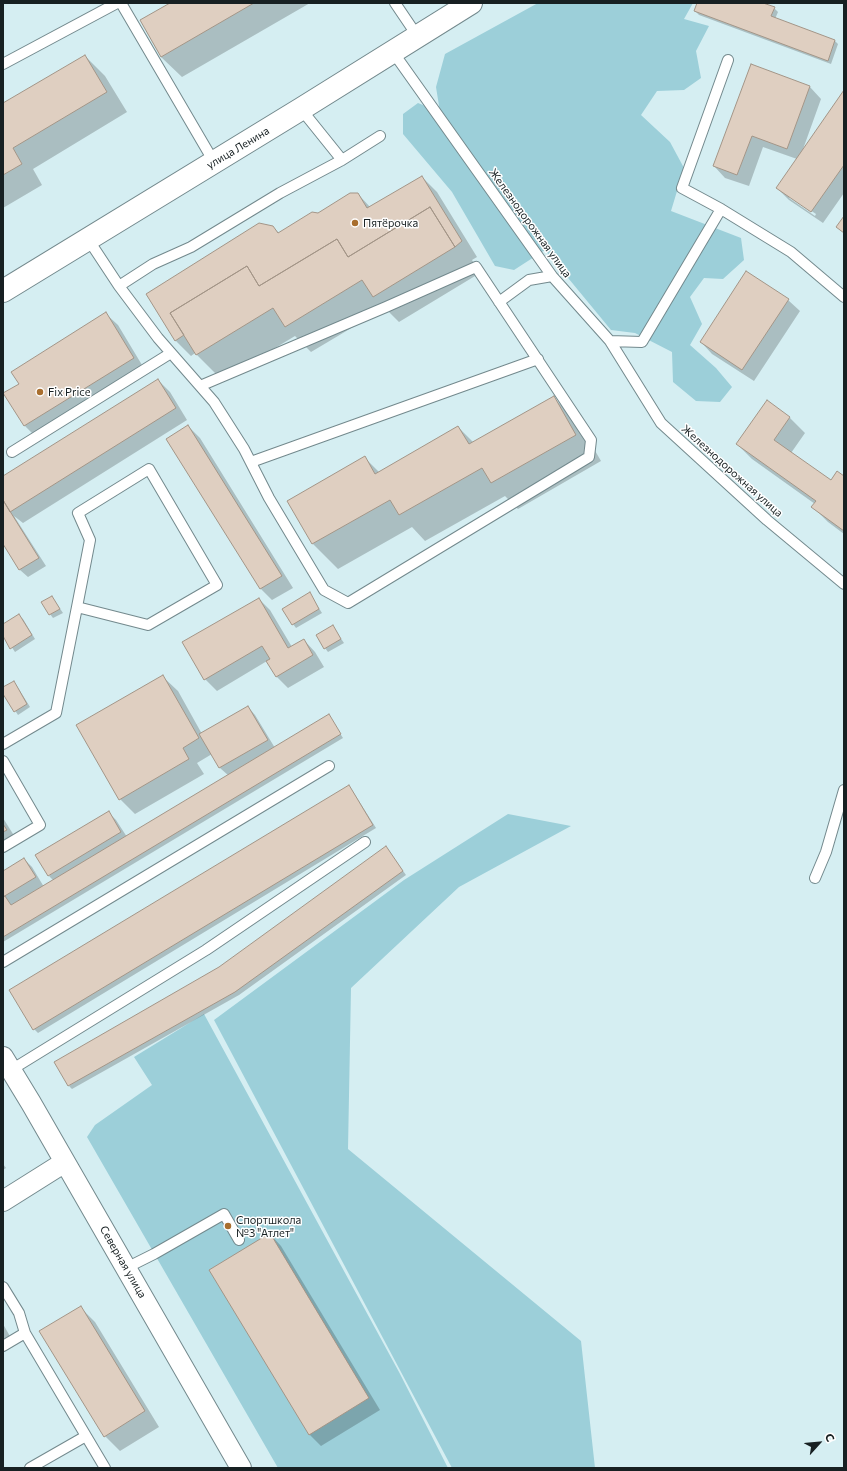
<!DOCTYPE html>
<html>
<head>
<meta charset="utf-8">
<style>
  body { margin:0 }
  #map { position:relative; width:847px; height:1471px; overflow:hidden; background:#d5eef2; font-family:Commissioner,sans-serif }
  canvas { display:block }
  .frame { position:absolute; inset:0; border:4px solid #172022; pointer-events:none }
  .north { position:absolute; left:799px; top:1423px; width:40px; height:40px; -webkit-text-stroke:3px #fff; paint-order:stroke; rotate:63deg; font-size:11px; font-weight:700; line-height:16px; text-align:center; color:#172022 }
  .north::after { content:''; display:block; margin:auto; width:14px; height:18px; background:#172022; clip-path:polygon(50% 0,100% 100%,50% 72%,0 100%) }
</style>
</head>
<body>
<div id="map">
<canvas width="847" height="1471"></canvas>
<div class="frame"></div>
<div class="north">С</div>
</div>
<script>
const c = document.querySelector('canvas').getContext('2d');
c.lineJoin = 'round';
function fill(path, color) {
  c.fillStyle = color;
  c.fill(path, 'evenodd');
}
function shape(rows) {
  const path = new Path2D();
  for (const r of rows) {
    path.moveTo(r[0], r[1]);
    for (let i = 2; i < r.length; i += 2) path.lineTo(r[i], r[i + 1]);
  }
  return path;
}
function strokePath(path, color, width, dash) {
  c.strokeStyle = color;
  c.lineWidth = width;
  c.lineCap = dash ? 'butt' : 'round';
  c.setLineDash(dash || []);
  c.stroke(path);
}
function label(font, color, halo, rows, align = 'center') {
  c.font = font + ' Commissioner,sans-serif';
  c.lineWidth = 3;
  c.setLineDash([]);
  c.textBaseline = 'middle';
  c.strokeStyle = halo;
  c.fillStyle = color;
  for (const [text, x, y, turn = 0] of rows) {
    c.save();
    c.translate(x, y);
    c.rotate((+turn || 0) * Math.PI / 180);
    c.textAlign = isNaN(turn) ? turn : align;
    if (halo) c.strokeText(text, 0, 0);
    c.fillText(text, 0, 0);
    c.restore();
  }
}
const green = shape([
  [538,3,693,3,684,19,709,26,696,51,701,78,684,90,657,91,641,115,670,142,684,168,671,211,741,238,744,260,723,279,704,278,690,297,702,324,690,345,716,368,732,387,720,402,696,401,673,382,672,352,635,333,611,330,545,250,514,270,495,266,452,192,403,134,403,114,418,103,440,112,436,87,445,54],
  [508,814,571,826,459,887,351,988,348,1149,581,1341,595,1468,452,1468,214,1020,404,880],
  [204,1014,399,1372,448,1468,278,1468,87,1137,95,1125,152,1085,134,1057]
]);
const shadow = shape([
  [172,3,310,3,182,77,161,57],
  [698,3,760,3,774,8,778,12,775,19,835,41,838,44,831,64,699,15,695,11],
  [85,56,105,76,127,112,33,169,42,185,3,208,3,105],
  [751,65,810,87,821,99,802,152,844,91,844,193,823,223,789,200,777,188,797,159,763,147,749,186,725,178,714,166],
  [789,196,816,214,815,216,789,198],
  [422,177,437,192,477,257,472,260,480,273,399,322,385,308,311,352,295,336,222,380,195,353,191,356,176,341,147,295,273,227,279,233,358,194,370,207],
  [788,300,800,311,754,381,712,354,701,342],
  [106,314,118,325,145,370,36,437,25,426,5,394,20,384],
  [158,380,170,392,187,420,23,523,14,516,46,566,28,577,20,570,3,542,3,477],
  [553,397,579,423,601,461,518,509,505,496,425,541,412,527,338,569,313,544,365,458,379,472,458,427,474,443],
  [767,402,790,418,805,433,791,453,831,482,844,478,844,534,828,522,813,507,815,504,752,459,737,444],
  [188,426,200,438,293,588,272,600,261,589,168,439],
  [310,594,322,613,296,628,293,624],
  [52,597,63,613,53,618,50,614],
  [259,599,270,610,292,647,304,640,315,652,324,667,288,688,276,676,267,661,217,691,205,679],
  [19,616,23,619,35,639,15,652,3,634,3,625],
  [333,627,344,643,328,652,325,648],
  [162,676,178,691,202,734,248,707,255,715,275,748,329,716,343,738,3,942,3,872,24,859,32,867,44,887,54,881,49,876,108,812,116,820,127,837,229,776,220,768,212,754,197,763,204,774,135,814,120,799],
  [14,682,17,686,30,707,18,715,3,692,3,688],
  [349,786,352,790,376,828,38,1033,34,1029],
  [3,818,18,842,3,851],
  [386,847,406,875,239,995,72,1089,69,1086,219,968],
  [3,1164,6,1168,3,1170],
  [270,1234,281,1246,380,1410,321,1446,309,1434],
  [80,1307,95,1322,159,1427,120,1451,105,1436],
  [3,1324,11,1338,3,1343]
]);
const building = shape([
  [170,3,254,3,161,57,140,20,170,3],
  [697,3,763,3,775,7,771,16,835,40,828,61,694,11,697,3],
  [85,55,107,92,13,148,22,164,3,175,3,103,85,55],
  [751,64,810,86,787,149,752,136,737,175,713,166,751,64],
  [844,90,844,165,811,212,776,188,844,90],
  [422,176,462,241,455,247,430,207,348,257,337,239,259,286,247,266,170,313,184,335,175,341,146,294,259,223,273,226,278,233,312,212,318,213,350,193,358,193,367,208,422,176],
  [430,207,455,247,373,297,362,280,285,327,273,308,196,355,170,313,247,266,259,286,337,239,348,257,430,207],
  [844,216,844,233,836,227,844,216],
  [746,271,789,299,742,370,700,342,746,271],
  [106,312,134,358,24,426,3,393,19,384,11,372,106,312],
  [158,379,176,408,10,512,3,500,3,476,158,379],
  [554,396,576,435,491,483,482,468,399,515,390,500,312,544,287,501,365,456,375,474,458,426,469,444,554,396],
  [767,400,790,417,774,440,831,480,837,471,844,476,844,531,811,507,816,501,736,444,767,400],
  [188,425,282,576,260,589,166,439,188,425],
  [3,500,39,558,19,570,3,544,3,500],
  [310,592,319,609,292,625,282,609,310,592],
  [52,596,60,609,49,615,41,602,52,596],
  [259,598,288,648,304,639,313,655,276,677,266,661,270,659,262,646,204,680,182,642,259,598],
  [19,614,32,635,10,649,3,636,3,624,19,614],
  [333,625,341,639,324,649,316,635,333,625],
  [163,675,199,738,183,748,189,759,119,800,76,725,163,675],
  [14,681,27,704,14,712,3,694,3,687,14,681],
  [248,706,268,740,219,768,199,734,248,706],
  [329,714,341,734,3,937,3,897,5,896,11,905,329,714],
  [349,785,373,825,33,1030,9,990,349,785],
  [109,811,121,832,48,876,35,855,109,811],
  [3,824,7,830,3,832,3,824],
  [386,846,403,871,235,992,68,1086,54,1062,219,967,386,846],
  [24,858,36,877,3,897,3,871,24,858],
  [270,1233,369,1398,309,1435,209,1270,270,1233],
  [81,1306,145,1411,104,1437,39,1331,81,1306]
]);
const service = shape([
  [121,3,214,162],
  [395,3,418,37],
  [393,52,552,276,610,341,661,423,767,520,844,584],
  [728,60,682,188,721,209,791,252,844,297],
  [3,64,117,3],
  [301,109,342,160],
  [88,239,119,286,158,338,214,402,244,449,269,498,324,590,348,603,589,457,591,440,476,267,386,307,200,386],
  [119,286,153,264,191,247,280,193,342,160,380,136],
  [499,302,529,280,552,276],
  [610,341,642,342,721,209],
  [12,452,171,353],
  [251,462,538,359],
  [3,744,56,713,77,607,90,540,78,513,149,469,217,585,148,625,77,607],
  [3,761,40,825,3,847],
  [815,878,826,852,844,790],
  [3,962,329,766],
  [11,1070,206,950,365,842],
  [126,1268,154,1254,224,1214,239,1240],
  [3,1287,19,1313,25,1333,105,1468],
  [3,1346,25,1333],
  [30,1468,86,1436]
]);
const minor = shape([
  [3,1057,31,1103,241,1468],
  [3,1201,65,1162]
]);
const tertiary = shape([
  [3,291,301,109,471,3]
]);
const markers = [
  [355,223,4,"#a86e2e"],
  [40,392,4,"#a86e2e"],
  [228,1226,4,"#a86e2e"]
];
const streetNames = [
  ["улица Ленина",238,148,-31],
  ["Железнодорожная улица",530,223,54],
  ["Железнодорожная улица",732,471,42],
  ["Северная улица",123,1262,60]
];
const poiNames = [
  ["Пятёрочка",363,223],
  ["Fix Price",48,392],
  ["Спортшкола",236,1220],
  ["№3 \"Атлет\"",236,1233]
];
fill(green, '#9ccfd9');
fill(shadow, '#0003');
fill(building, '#dfcfc1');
strokePath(building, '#a39587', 1);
strokePath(service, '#73898d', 12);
strokePath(minor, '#73898d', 22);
strokePath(tertiary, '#73898d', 24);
strokePath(service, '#fff', 10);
strokePath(minor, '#fff', 20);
strokePath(tertiary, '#fff', 22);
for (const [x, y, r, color] of markers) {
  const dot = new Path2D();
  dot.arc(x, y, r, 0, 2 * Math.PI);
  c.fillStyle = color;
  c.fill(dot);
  strokePath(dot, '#fff', 1.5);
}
label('11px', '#172022', '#fff', streetNames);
label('11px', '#172022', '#fff', poiNames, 'left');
</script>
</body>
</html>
